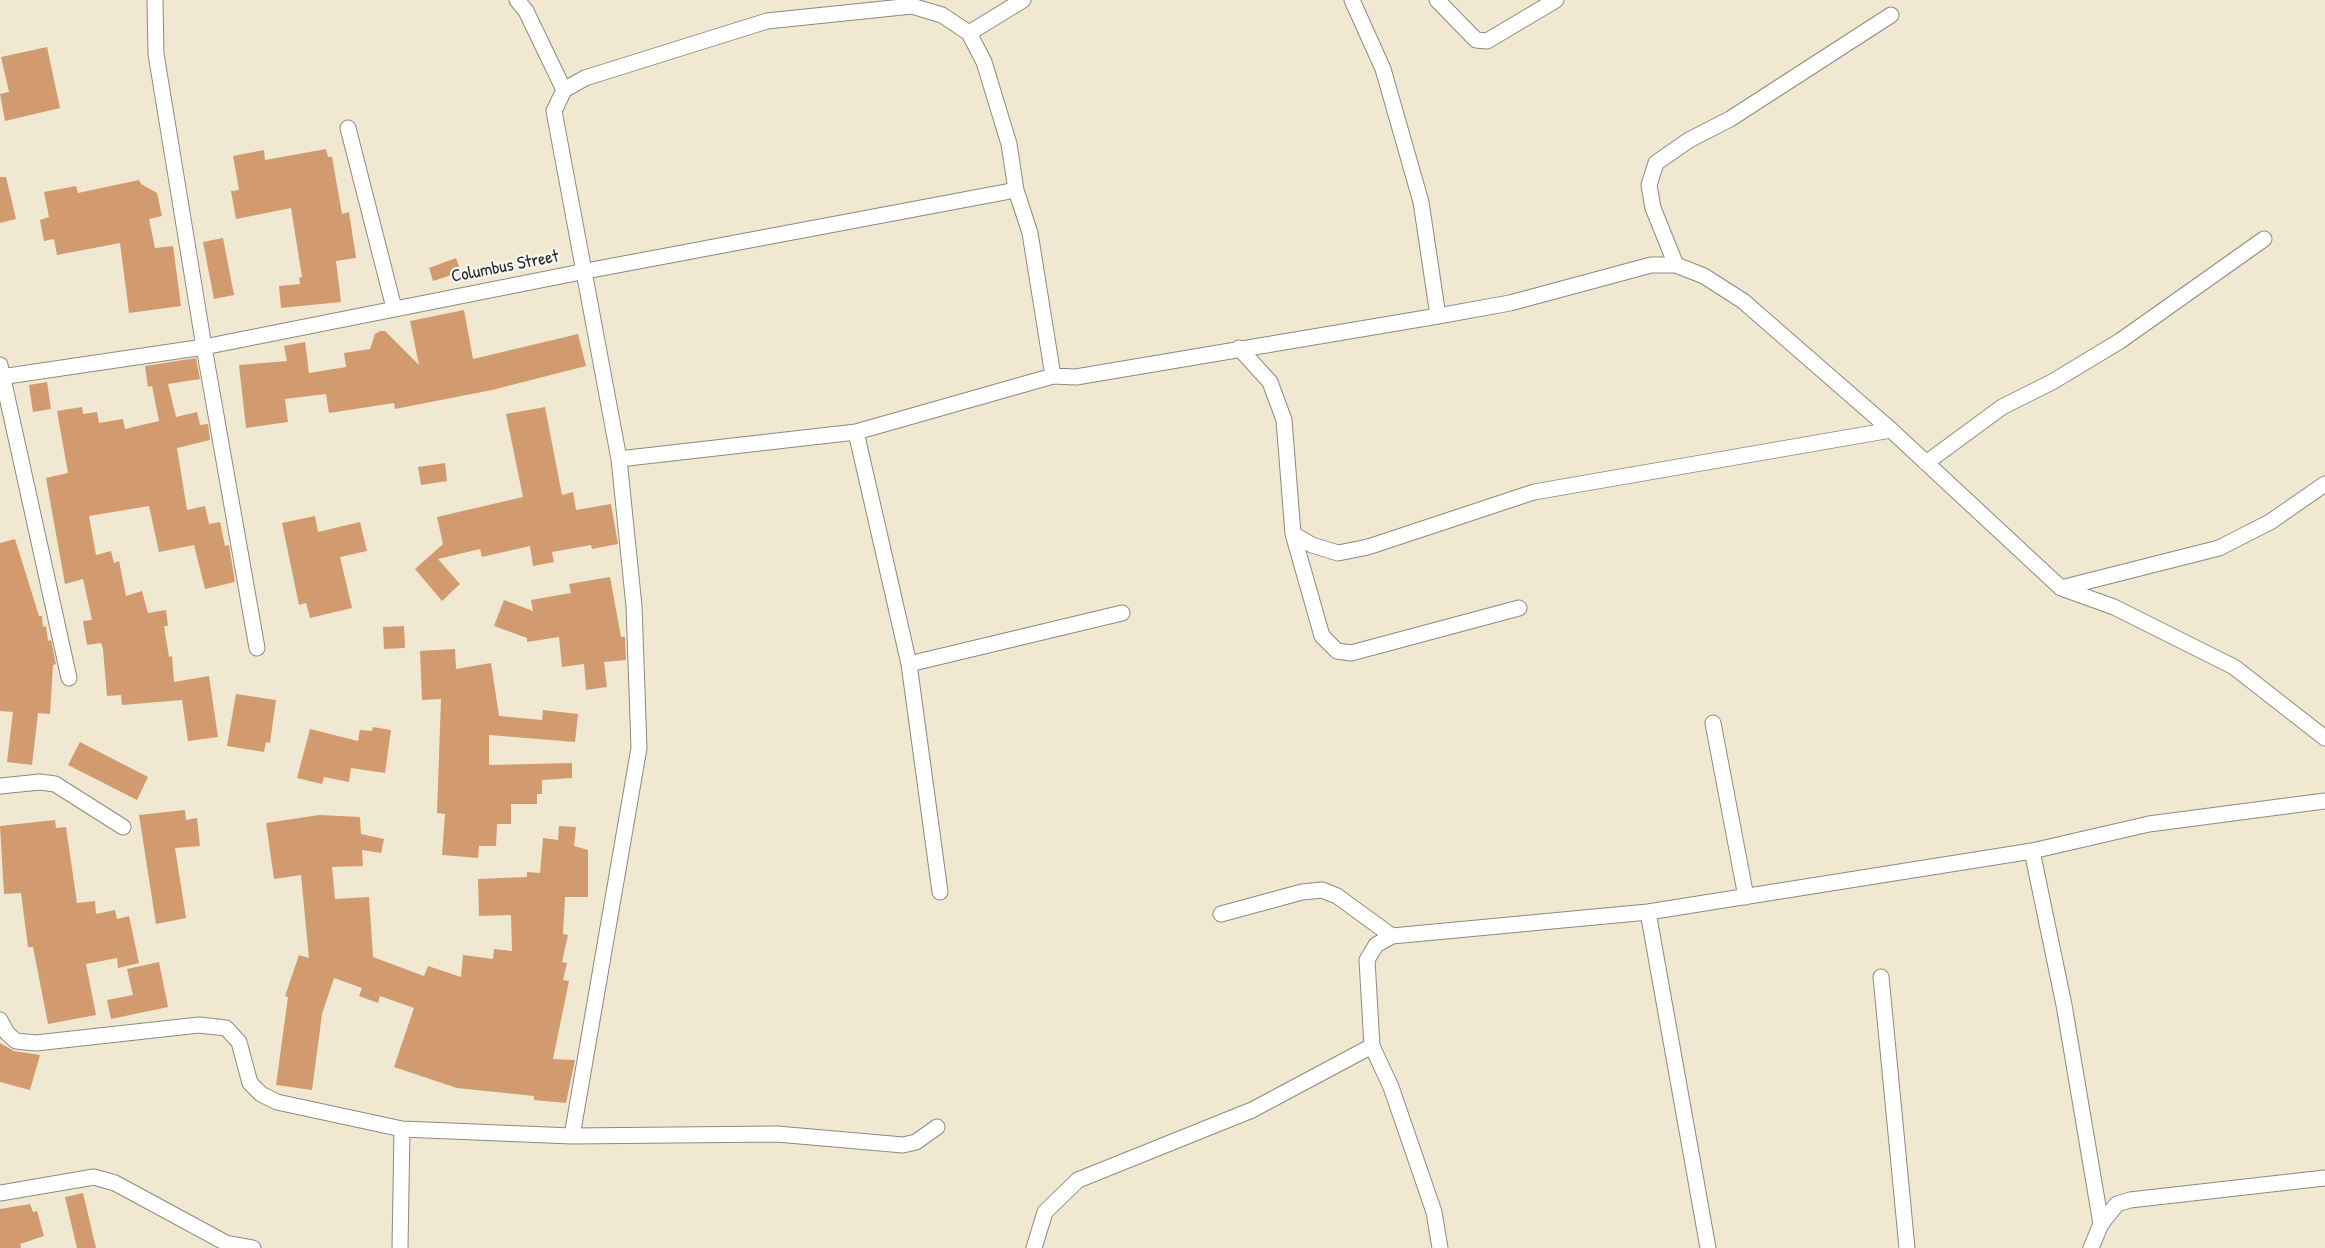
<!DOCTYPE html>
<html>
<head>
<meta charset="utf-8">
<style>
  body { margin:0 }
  canvas { display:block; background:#f0e8d1 }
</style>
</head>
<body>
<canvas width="2325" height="1248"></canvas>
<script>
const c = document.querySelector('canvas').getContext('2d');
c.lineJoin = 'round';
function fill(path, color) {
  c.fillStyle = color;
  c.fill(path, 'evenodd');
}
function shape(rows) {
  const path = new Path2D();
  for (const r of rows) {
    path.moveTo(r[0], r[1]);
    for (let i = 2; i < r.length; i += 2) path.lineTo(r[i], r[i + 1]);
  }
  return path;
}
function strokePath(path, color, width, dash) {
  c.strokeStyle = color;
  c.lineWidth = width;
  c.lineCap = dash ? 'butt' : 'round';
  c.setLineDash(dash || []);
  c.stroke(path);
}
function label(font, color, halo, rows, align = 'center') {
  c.font = font + ' "Patrick Hand",sans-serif';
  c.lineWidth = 4.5;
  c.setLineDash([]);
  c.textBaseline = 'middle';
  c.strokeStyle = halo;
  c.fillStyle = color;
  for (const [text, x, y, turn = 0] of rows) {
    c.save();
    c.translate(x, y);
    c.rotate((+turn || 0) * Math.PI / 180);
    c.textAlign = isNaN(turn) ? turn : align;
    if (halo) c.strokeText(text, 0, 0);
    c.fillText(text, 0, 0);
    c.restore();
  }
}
const building = shape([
  [47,47,60,108,5,121,0,94,9,92,1,57],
  [326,149,328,157,332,157,342,214,349,212,356,258,336,261,341,302,281,308,279,286,300,284,299,278,302,277,291,208,236,219,231,191,239,190,233,156,264,150,265,160],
  [0,177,6,177,16,219,0,223],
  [139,180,141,184,157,193,162,216,149,219,155,248,173,246,181,306,129,313,120,243,57,255,54,239,44,241,40,220,49,217,44,192,76,186,78,193],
  [223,238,234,295,214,299,203,242],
  [456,258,461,272,433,281,429,268],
  [464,310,473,359,578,334,586,366,492,390,395,409,394,403,329,413,326,394,285,399,288,422,246,428,239,365,287,361,284,346,305,342,309,373,346,367,344,353,370,349,375,334,380,331,385,331,419,365,410,321],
  [196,358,200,379,168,384,176,417,197,412,200,425,208,424,210,440,177,448,187,510,205,506,209,524,220,522,225,546,229,545,235,582,205,589,194,545,159,552,149,506,89,516,96,555,111,551,114,563,119,561,126,596,142,591,148,613,166,610,168,626,164,626,169,657,172,656,174,682,209,676,218,737,188,741,182,700,122,705,121,695,107,696,103,649,101,643,87,645,83,621,92,620,83,579,65,584,46,478,68,473,57,411,82,407,83,414,97,412,99,423,123,419,125,429,159,421,152,386,148,387,145,366],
  [47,382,51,409,33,412,29,385],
  [545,407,562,495,573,492,576,510,611,504,618,544,592,549,591,545,552,552,554,562,533,566,530,546,482,557,480,549,438,559,460,584,442,601,415,569,443,544,437,517,523,497,506,414],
  [445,463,447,481,421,485,418,467],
  [315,516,318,532,360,522,367,551,340,557,352,608,310,618,306,603,299,605,282,523],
  [15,539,39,616,42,616,43,627,46,626,48,641,51,640,56,664,53,665,50,714,38,713,32,765,7,762,13,712,0,711,0,543],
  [610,577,621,637,625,637,626,660,604,662,607,687,586,690,584,664,562,667,559,637,527,642,527,638,494,626,504,600,533,611,531,600,571,593,569,584],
  [404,626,405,648,384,649,383,627],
  [455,649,456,669,491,663,499,716,542,720,543,710,578,714,575,742,489,735,489,765,572,763,572,778,542,780,542,794,537,794,537,804,511,804,511,824,497,824,496,846,479,846,478,858,442,855,445,814,437,813,441,699,422,700,420,651],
  [236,694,276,700,270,743,266,742,264,752,227,746],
  [373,727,391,730,385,773,351,768,349,782,324,777,322,784,297,778,310,729,358,741,360,730,372,731],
  [80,742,148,777,137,800,68,765],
  [185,810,186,820,197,818,200,846,175,848,186,918,156,924,139,815],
  [319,815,360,817,361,834,384,839,381,853,362,850,363,866,332,867,335,899,369,897,373,957,424,976,428,966,461,977,463,955,493,959,494,949,512,951,511,915,479,916,478,879,527,877,527,872,540,873,543,838,558,840,559,826,576,827,574,846,588,850,588,897,565,897,563,934,568,935,562,962,567,963,563,980,569,981,553,1059,575,1060,566,1103,534,1100,534,1096,457,1088,394,1067,414,1008,380,996,378,1003,359,996,362,988,334,978,322,1014,312,1090,276,1085,288,997,285,996,299,955,309,958,301,875,274,879,266,823],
  [55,820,56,828,66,827,77,903,95,901,96,914,115,910,117,919,129,916,139,963,118,968,117,958,86,964,96,1015,48,1024,33,947,28,947,21,893,4,894,0,826],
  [159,962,168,1007,111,1019,107,1000,133,995,127,969],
  [0,1043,14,1051,40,1055,30,1090,0,1082],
  [83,1193,96,1248,77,1248,65,1197],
  [30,1204,33,1212,37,1211,44,1236,20,1244,21,1248,0,1248,0,1209]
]);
const minor = shape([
  [155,0,156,54,204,347,257,648],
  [517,0,526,11,564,90],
  [1352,0,1383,69,1421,202,1438,316],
  [1437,0,1476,40,1487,41,1556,0],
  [969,33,1023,0],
  [348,128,394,308],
  [1676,265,1653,208,1649,185,1656,163,1689,140,1730,119,1891,15],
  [1239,348,1270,382,1284,420,1293,534,1322,636,1337,651,1351,653,1519,608],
  [0,365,69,678],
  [0,377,204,347,586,271,1016,190],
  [856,432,909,664,940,892],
  [619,459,856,432,1053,376,1076,377,1438,316,1510,303,1651,265,1676,265,1704,276,1743,301,1891,430,2061,588,2114,607,2234,667,2325,738],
  [1926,463,2002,407,2052,382,2120,341,2264,239],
  [1293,534,1312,545,1338,553,1368,547,1534,492,1891,430],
  [2061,588,2219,548,2270,522,2325,484],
  [909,664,1122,613],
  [1713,723,1746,897],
  [0,786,40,782,55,784,123,827],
  [2032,851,2064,1005,2101,1224],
  [1648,912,1708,1248],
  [1221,914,1302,892,1322,890,1337,896,1392,936],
  [1881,977,1907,1248],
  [0,1020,7,1033,16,1041,36,1043,199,1025,226,1028,239,1042,250,1083,261,1094,277,1102,402,1129,572,1136,777,1134,903,1145,916,1142,937,1127],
  [572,1136,639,748,634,606,619,459,554,111,564,90,585,78,767,21,912,6,942,15,969,33,984,62,1009,144,1016,190,1030,233,1053,376],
  [0,1193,94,1177,115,1183,226,1243,253,1248],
  [400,1248,402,1129],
  [1034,1248,1045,1212,1078,1180,1252,1110,1372,1046],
  [1440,1248,1434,1212,1391,1087,1372,1046,1367,960,1376,945,1392,936,1648,912,2032,851,2149,824,2325,801],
  [2091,1248,2101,1224,2117,1204,2130,1200,2325,1178]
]);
const streetNames = [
  ["Columbus Street",505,267,-11]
];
fill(building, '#d29b6f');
strokePath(minor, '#8e8a7e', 17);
strokePath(minor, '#fff', 15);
label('18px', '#2b2b2b', '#f6f6f2', streetNames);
</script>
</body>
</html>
